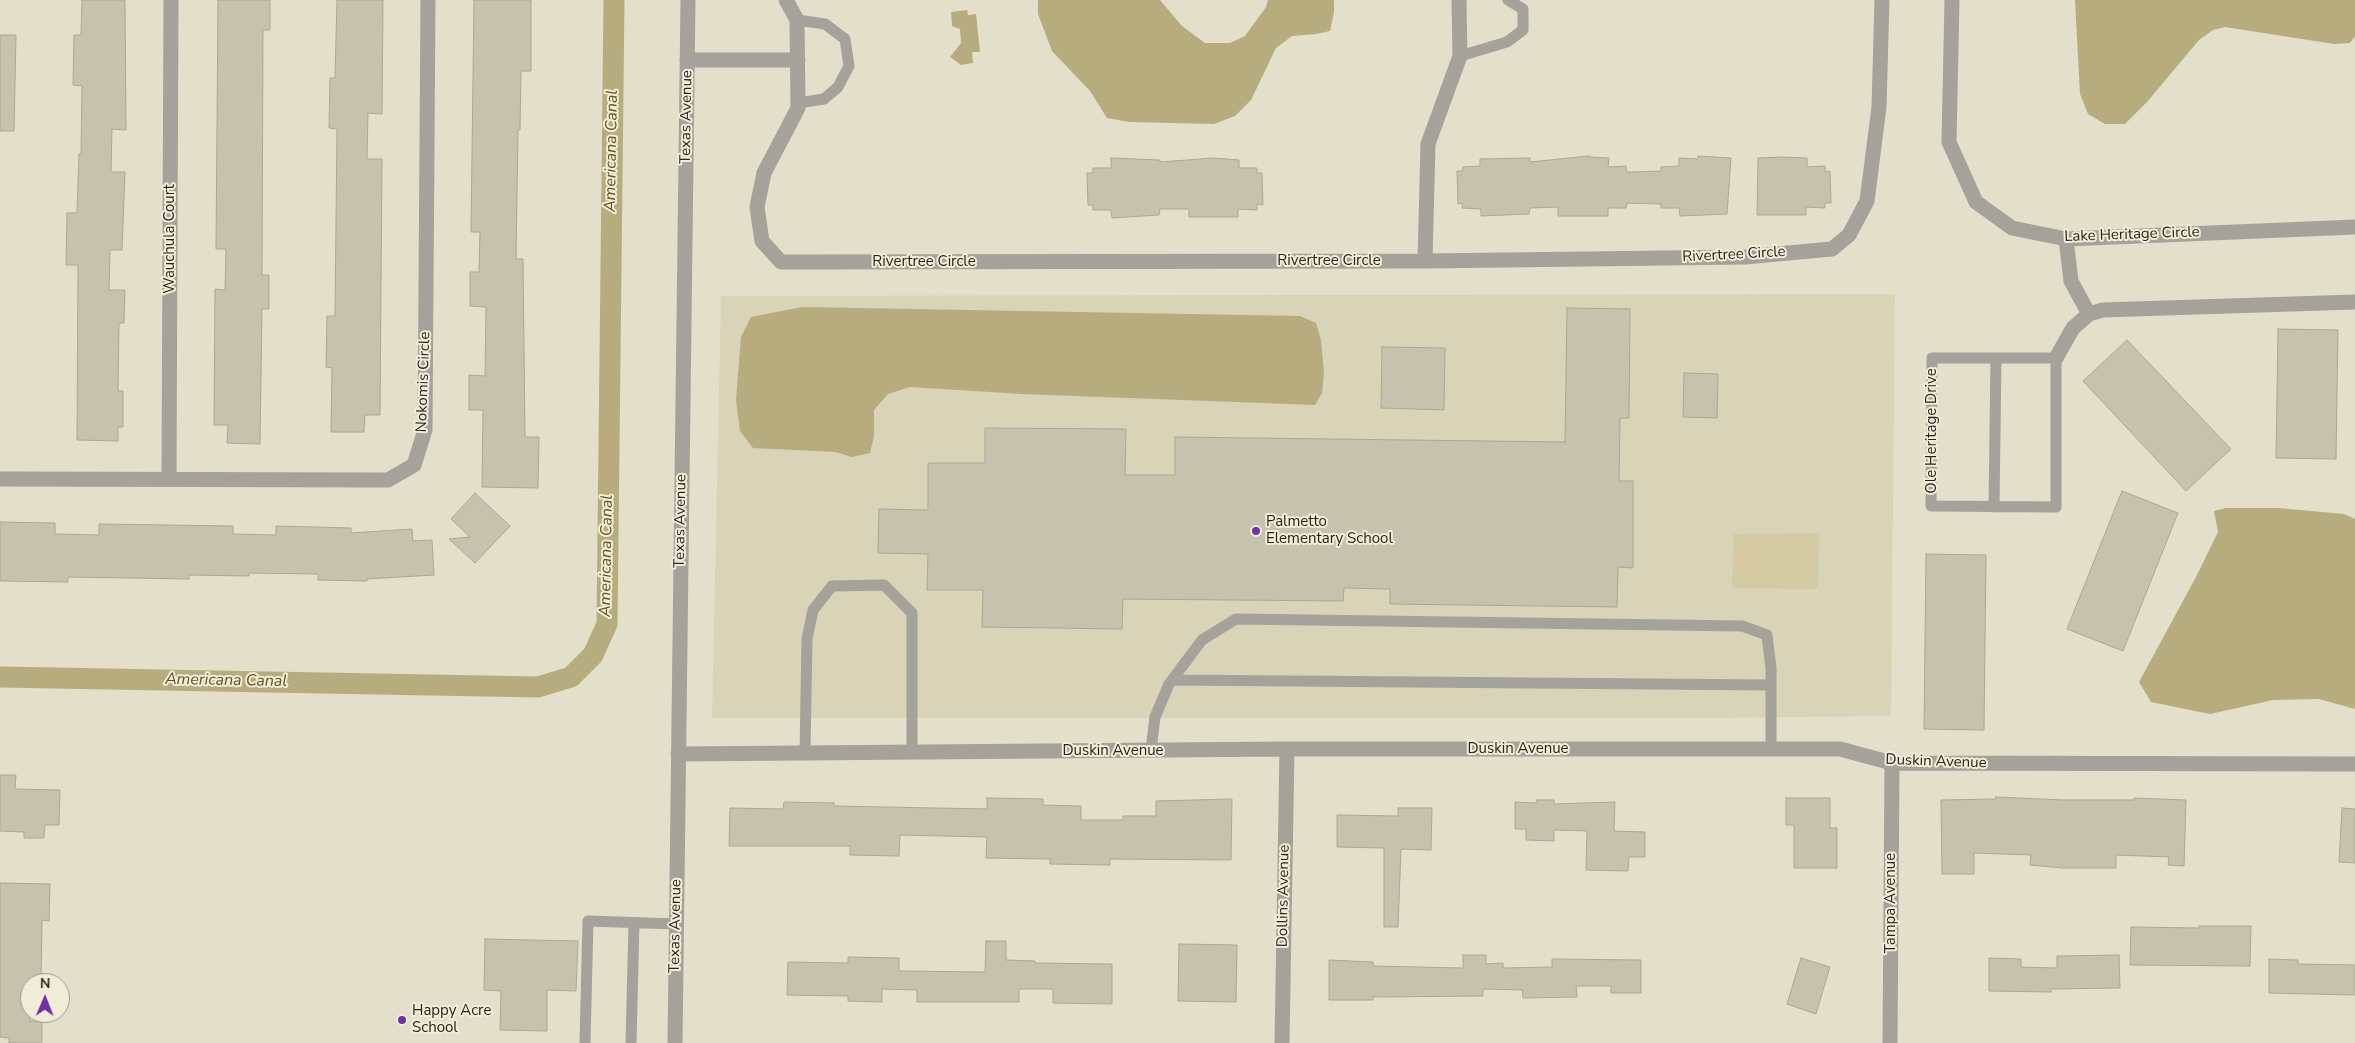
<!DOCTYPE html>
<html>
<head>
<meta charset="utf-8">
<style>
  body { margin:0 }
  #map { position:relative; width:2355px; height:1043px; overflow:hidden; background:#e3dfca; font-family:"Nunito Sans",sans-serif }
  canvas { display:block }
  .north { position:absolute; left:20px; top:973px; width:50px; height:50px; box-sizing:border-box; background:#f1ecd7; border:1px solid #a09c8d; border-radius:50%; rotate:1deg; font-size:14px; font-weight:700; line-height:20px; text-align:center; color:#26251d }
  .north::after { content:''; display:block; margin:auto; width:18px; height:22px; background:#7130a4; clip-path:polygon(50% 0,100% 100%,50% 72%,0 100%) }
</style>
</head>
<body>
<div id="map">
<canvas width="2355" height="1043"></canvas>
<div class="north">N</div>
</div>
<script>
const c = document.querySelector('canvas').getContext('2d');
c.lineJoin = 'round';
function fill(path, color) {
  c.fillStyle = color;
  c.fill(path, 'evenodd');
}
function shape(rows) {
  const path = new Path2D();
  for (const r of rows) {
    path.moveTo(r[0], r[1]);
    for (let i = 2; i < r.length; i += 2) path.lineTo(r[i], r[i + 1]);
  }
  return path;
}
function strokePath(path, color, width, dash) {
  c.strokeStyle = color;
  c.lineWidth = width;
  c.lineCap = dash ? 'butt' : 'round';
  c.setLineDash(dash || []);
  c.stroke(path);
}
function label(font, color, halo, rows, align = 'center') {
  c.font = font + ' "Nunito Sans",sans-serif';
  c.lineWidth = 4;
  c.setLineDash([]);
  c.textBaseline = 'middle';
  c.strokeStyle = halo;
  c.fillStyle = color;
  for (const [text, x, y, turn = 0] of rows) {
    c.save();
    c.translate(x, y);
    c.rotate((+turn || 0) * Math.PI / 180);
    c.textAlign = isNaN(turn) ? turn : align;
    if (halo) c.strokeText(text, 0, 0);
    c.fillText(text, 0, 0);
    c.restore();
  }
}
const built = shape([
  [1895,294,1891,716,1710,718,712,718,721,296]
]);
const green = shape([
  [1819,533,1818,589,1732,588,1734,534]
]);
const water = shape([
  [1038,0,1160,0,1182,26,1205,43,1230,43,1245,36,1266,7,1268,0,1334,0,1334,12,1330,31,1316,34,1292,36,1276,48,1251,100,1235,116,1214,124,1129,122,1107,118,1090,91,1052,51,1038,14],
  [2075,0,2355,0,2355,36,2350,43,2334,44,2225,27,2213,30,2199,40,2147,102,2125,124,2105,124,2088,114,2080,94],
  [967,10,968,15,976,14,980,52,972,52,973,63,961,65,950,57,961,43,960,29,952,26,951,12],
  [802,307,1300,316,1316,323,1321,340,1324,373,1322,393,1315,405,1022,394,910,387,888,394,874,410,874,436,870,453,852,457,836,452,753,448,740,431,736,400,741,337,751,317],
  [2226,508,2278,508,2344,514,2355,519,2355,709,2319,699,2273,700,2210,714,2151,702,2139,682,2196,577,2218,532,2214,511]
]);
const canal = shape([
  [0,677,538,687,571,677,593,655,607,624,614,0]
]);
const building = shape([
  [82,0,125,0,126,130,112,129,111,172,125,172,122,250,110,250,109,290,125,290,124,323,119,323,118,391,123,391,123,427,118,427,118,441,77,440,78,265,66,265,67,213,77,213,79,154,81,154,82,86,73,85,74,35,81,35,82,0],
  [218,0,270,0,270,30,263,30,262,275,269,275,269,309,262,309,260,444,227,443,228,425,214,425,215,289,225,290,226,249,216,249,218,0],
  [337,0,383,0,382,114,368,113,367,159,382,159,380,415,365,415,364,432,331,432,332,368,326,367,327,316,335,316,337,129,329,128,330,78,335,78,337,0],
  [474,0,531,0,531,71,521,71,520,130,518,130,516,259,523,259,525,437,539,437,538,488,482,487,483,410,469,410,469,375,485,376,486,307,470,306,470,272,479,272,480,232,471,232,474,0],
  [0,35,16,35,14,131,0,131,0,35],
  [1589,156,1589,157,1609,158,1608,167,1626,166,1627,172,1632,172,1661,171,1661,167,1679,166,1679,158,1698,159,1698,156,1731,158,1727,214,1680,216,1679,208,1661,208,1661,204,1627,203,1626,208,1608,208,1608,216,1558,216,1558,207,1530,208,1529,214,1481,216,1481,209,1462,208,1463,203,1458,204,1457,171,1463,171,1463,167,1480,166,1480,159,1530,158,1530,162,1589,156],
  [1781,157,1807,158,1807,167,1825,166,1825,172,1830,171,1831,203,1825,203,1825,208,1806,207,1806,215,1757,215,1758,158,1781,157],
  [1111,158,1160,160,1160,162,1213,158,1239,160,1239,168,1257,168,1257,173,1262,173,1263,205,1257,204,1257,210,1238,209,1238,217,1189,217,1189,209,1160,209,1159,215,1112,218,1111,210,1093,210,1093,205,1088,205,1087,173,1093,173,1093,168,1111,168,1111,158],
  [1567,308,1630,309,1629,418,1620,418,1619,481,1633,481,1633,568,1618,567,1617,607,1390,604,1390,589,1344,588,1343,601,1123,599,1122,629,982,627,983,590,927,590,928,554,878,553,879,509,928,510,928,463,985,463,985,428,1126,429,1125,475,1175,475,1175,437,1565,442,1567,308],
  [2278,329,2338,330,2336,459,2276,458,2278,329],
  [2127,340,2231,449,2186,491,2083,381,2127,340],
  [1382,347,1445,348,1444,410,1381,408,1382,347],
  [1684,373,1718,374,1717,418,1683,417,1684,373],
  [2122,491,2178,513,2123,651,2067,629,2122,491],
  [475,493,510,526,475,563,449,539,470,537,451,519,475,493],
  [0,522,55,523,55,534,99,535,99,524,233,526,233,534,276,535,276,526,351,528,351,533,412,529,413,541,432,540,434,575,367,579,367,581,318,580,318,574,249,573,249,576,189,575,189,579,68,577,68,582,0,581,0,522],
  [1926,554,1986,555,1984,730,1924,729,1926,554],
  [0,775,16,775,15,789,60,790,59,825,45,825,44,838,24,838,24,832,0,831,0,775],
  [1996,797,2064,800,2134,800,2134,798,2186,800,2184,866,2168,865,2169,857,2116,855,2116,868,2063,868,2030,865,2031,855,1974,853,1974,874,1942,874,1941,800,1996,799,1996,797],
  [987,798,1043,799,1043,805,1081,806,1081,820,1123,820,1123,816,1156,816,1156,801,1232,799,1231,860,1110,859,1110,865,1050,864,1050,859,986,858,987,837,900,835,899,856,850,855,850,846,729,846,730,808,783,809,784,802,834,803,834,806,987,809,987,798],
  [1786,798,1830,798,1830,828,1837,828,1837,868,1794,868,1794,825,1786,825,1786,798],
  [1537,800,1554,800,1554,804,1615,802,1614,831,1645,832,1645,857,1629,857,1628,871,1586,870,1587,831,1554,830,1554,841,1526,840,1526,829,1515,829,1515,802,1537,803,1537,800],
  [1398,808,1432,808,1431,850,1401,849,1398,927,1384,927,1384,848,1337,847,1337,815,1398,816,1398,808],
  [2342,808,2355,809,2355,863,2339,862,2342,808],
  [0,883,50,884,49,921,42,920,41,983,30,983,30,1021,42,1021,42,1043,9,1043,9,1038,0,1037,0,883],
  [2199,926,2251,926,2250,966,2130,965,2131,927,2199,928,2199,926],
  [485,939,578,941,576,991,547,990,547,1031,500,1030,501,991,484,990,485,939],
  [986,941,1006,941,1006,960,1035,961,1035,963,1112,964,1112,1004,1053,1003,1053,989,1019,989,1019,1002,917,1002,917,990,882,989,882,1002,848,1001,848,996,787,995,788,962,848,963,848,957,899,958,899,971,985,972,986,941],
  [1179,944,1237,945,1236,1002,1178,1001,1179,944],
  [1463,955,1486,955,1486,964,1503,963,1503,968,1552,967,1552,959,1641,960,1641,993,1611,993,1611,986,1576,986,1577,997,1523,998,1522,990,1483,989,1483,996,1373,997,1373,1000,1329,1000,1329,960,1373,962,1373,966,1463,968,1463,955],
  [2119,955,2120,988,2051,989,2051,992,1989,991,1989,958,2021,959,2021,967,2057,968,2057,956,2119,955],
  [1801,958,1830,967,1816,1014,1787,1004,1801,958],
  [2269,959,2298,960,2298,964,2355,965,2355,995,2269,993,2269,959]
]);
const service = shape([
  [797,20,825,24,845,39,849,66,838,87,824,99,798,103],
  [1460,56,1507,42,1523,30,1523,9,1508,0],
  [1932,358,2056,358,2056,507,1931,506,1932,358],
  [1994,507,1996,358],
  [1173,680,1771,685],
  [1151,750,1155,717,1169,684,1202,640,1236,619,1742,626,1767,635,1771,668,1771,749],
  [805,753,807,639,813,610,832,586,884,585,912,613,912,752],
  [585,1043,588,921,676,924],
  [631,1043,634,923]
]);
const minor = shape([
  [786,0,797,20,798,108,764,173,757,207,762,241,781,262,1425,261,1745,257,1832,249,1849,235,1867,201,1879,107,1882,0],
  [1952,0,1949,142,1976,202,2012,228,2066,239,2355,227],
  [687,60,798,60],
  [2066,239,2071,281,2089,314],
  [1425,261,1428,144,1460,56,1459,0],
  [2056,358,2073,328,2089,314,2103,310,2355,302],
  [169,478,171,0],
  [0,479,388,480,414,465,425,430,428,0],
  [678,754,1287,749,1840,749,1892,763,2355,764],
  [1282,1043,1287,749],
  [1890,1043,1892,763]
]);
const tertiary = shape([
  [675,1043,688,0]
]);
const markers = [
  [1256,531,5,"#7130a4"],
  [402,1020,5,"#7130a4"]
];
const streetNames = [
  ["Texas Avenue",687,117,-89],
  ["Lake Heritage Circle",2132,235,-2],
  ["Wauchula Court",170,239,-90],
  ["Rivertree Circle",1734,255,-3],
  ["Rivertree Circle",1329,261],
  ["Rivertree Circle",924,262],
  ["Nokomis Circle",424,382,-88],
  ["Ole Heritage Drive",1932,431,-90],
  ["Texas Avenue",681,521,-89],
  ["Duskin Avenue",1518,749],
  ["Duskin Avenue",1113,751],
  ["Duskin Avenue",1936,762,2],
  ["Dollins Avenue",1284,896,-89],
  ["Tampa Avenue",1891,903,-90],
  ["Texas Avenue",676,926,-89]
];
const poiNames = [
  ["Palmetto",1266,522],
  ["Elementary School",1266,539],
  ["Happy Acre",412,1011],
  ["School",412,1028]
];
const waterNames = [
  ["Americana Canal",612,151,-89],
  ["Americana Canal",607,556,-89],
  ["Americana Canal",226,681,1]
];
fill(built, '#d9d3b8');
fill(green, '#d4caa3');
fill(water, '#b7ac7d');
strokePath(canal, '#b7ac7d', 21);
fill(building, '#c7c2ae');
strokePath(building, '#aca793', 1);
strokePath(service, '#a4a299', 11);
strokePath(minor, '#a4a299', 15);
strokePath(tertiary, '#a4a299', 15);
for (const [x, y, r, color] of markers) {
  const dot = new Path2D();
  dot.arc(x, y, r, 0, 2 * Math.PI);
  c.fillStyle = color;
  c.fill(dot);
  strokePath(dot, '#f1ecd7', 2);
}
label('15px', '#26251d', '#f1ecd7', streetNames);
label('15px', '#26251d', '#f1ecd7', poiNames, 'left');
label('italic 16px', '#60531b', '#f1ecd7', waterNames);
</script>
</body>
</html>
